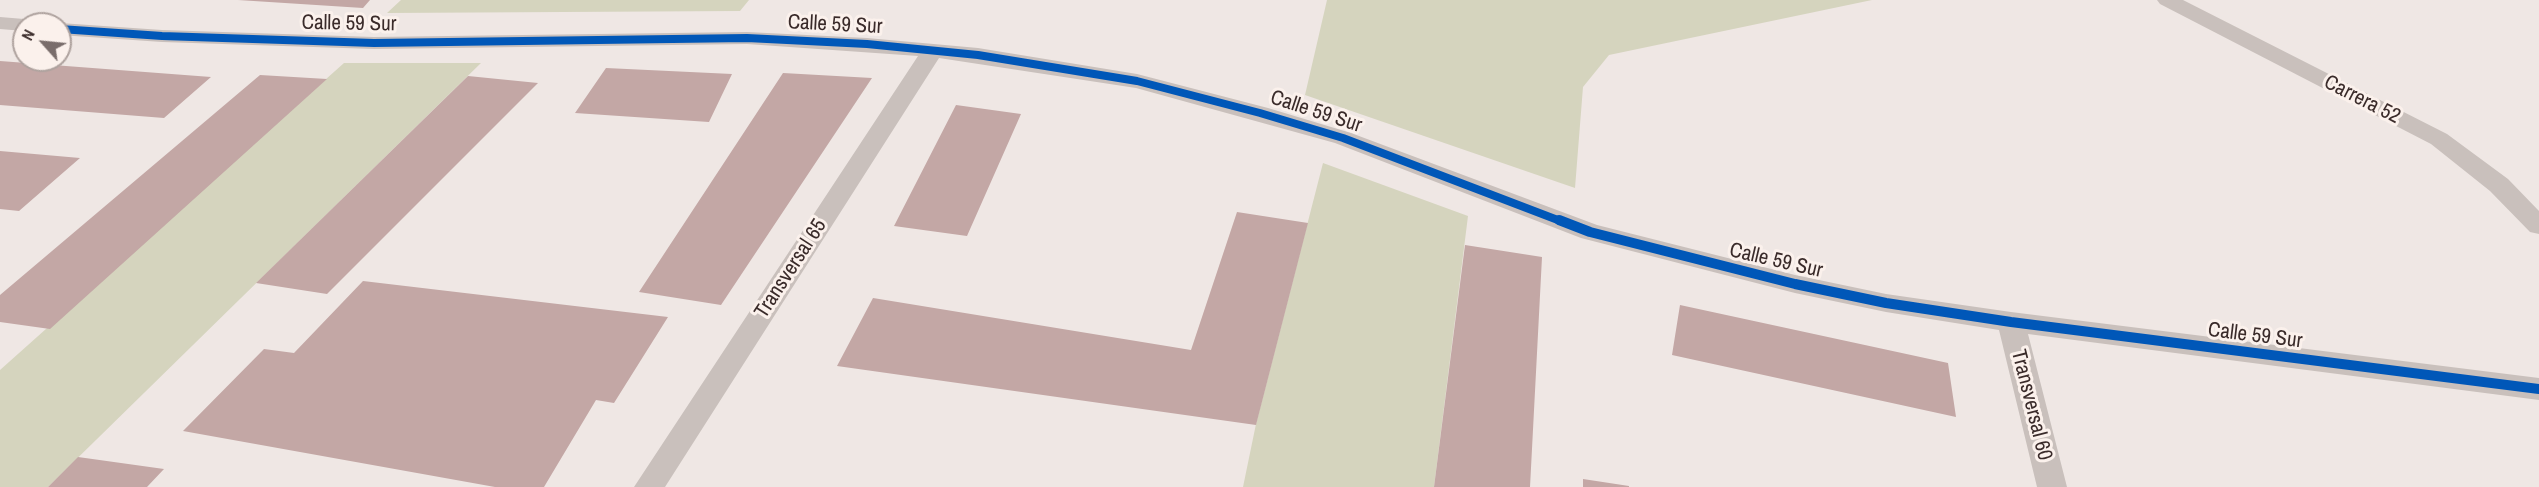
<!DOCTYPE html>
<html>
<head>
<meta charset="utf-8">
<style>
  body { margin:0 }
  #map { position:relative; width:2539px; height:487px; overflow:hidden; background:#efe7e4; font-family:"Archivo Narrow",sans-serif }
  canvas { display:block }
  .north { position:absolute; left:12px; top:12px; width:60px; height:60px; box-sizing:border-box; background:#fbf1ec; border:2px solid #aea29e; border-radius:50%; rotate:297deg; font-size:16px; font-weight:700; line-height:24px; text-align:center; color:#3a2b2a }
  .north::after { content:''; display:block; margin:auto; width:21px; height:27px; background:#796d6b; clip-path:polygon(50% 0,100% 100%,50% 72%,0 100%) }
</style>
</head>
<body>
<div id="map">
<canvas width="2539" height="487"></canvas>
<div class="north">N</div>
</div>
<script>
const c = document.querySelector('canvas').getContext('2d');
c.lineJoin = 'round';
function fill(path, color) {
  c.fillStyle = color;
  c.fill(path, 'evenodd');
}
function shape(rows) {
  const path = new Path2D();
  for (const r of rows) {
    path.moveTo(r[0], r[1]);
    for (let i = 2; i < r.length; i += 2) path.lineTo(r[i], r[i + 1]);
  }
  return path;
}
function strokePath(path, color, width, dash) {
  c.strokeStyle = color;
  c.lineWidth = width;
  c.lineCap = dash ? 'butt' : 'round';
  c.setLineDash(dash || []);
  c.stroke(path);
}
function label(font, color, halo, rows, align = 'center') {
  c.font = font + ' "Archivo Narrow",sans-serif';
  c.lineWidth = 6;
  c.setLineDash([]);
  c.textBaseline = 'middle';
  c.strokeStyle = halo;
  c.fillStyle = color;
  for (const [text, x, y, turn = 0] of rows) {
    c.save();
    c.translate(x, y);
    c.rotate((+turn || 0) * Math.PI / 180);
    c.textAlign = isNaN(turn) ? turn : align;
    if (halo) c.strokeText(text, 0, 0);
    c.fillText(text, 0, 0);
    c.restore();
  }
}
const green = shape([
  [401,0,749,0,740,11,387,13],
  [1327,0,1872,0,1609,55,1583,87,1575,188,1305,95],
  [344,63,481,63,48,487,0,487,0,370],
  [1323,163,1468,216,1434,487,1243,487,1256,424]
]);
const building = shape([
  [238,0,370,0,363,8],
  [0,61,211,77,164,118,0,105],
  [606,68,732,74,709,122,575,113],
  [783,73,872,78,721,305,639,292],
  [260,75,327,79,50,329,0,322,0,295],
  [468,76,538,83,327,294,256,283],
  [956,105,1021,114,967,236,894,226],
  [0,151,80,158,19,211,0,209],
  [1237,212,1308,223,1256,425,837,366,873,298,1191,350],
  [1465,245,1542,257,1530,487,1434,487],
  [363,281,668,317,614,403,596,400,544,487,495,487,183,431,264,349,294,353],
  [1680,305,1948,363,1956,417,1672,355],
  [78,457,164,469,147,487,48,487],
  [1583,479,1629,486,1629,487,1583,487]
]);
const minor = shape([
  [2157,0,2183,0,2447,134,2508,179,2539,211,2539,234,2530,232,2490,191,2431,144,2160,4,2157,0],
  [0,17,24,19,34,24,24,24,24,31,0,29,0,17],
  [60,23,162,30,374,37,747,32,867,38,978,48,1137,74,1268,108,1351,133,1597,225,1795,275,1886,294,2011,312,2539,378,2539,400,2028,334,2067,487,2037,487,1999,330,1886,312,1795,293,1581,238,1335,143,1136,88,939,58,665,487,634,487,918,56,747,44,374,49,162,42,60,35,60,24,54,24,60,23]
]);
const cyclewayFar1 = shape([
  [60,29,162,36,374,43,747,38,867,44,978,55,1137,81,1260,113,1343,138,1563,222]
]);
const cycleway = shape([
  [1559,220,1590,232,1795,284,1886,303,2011,322,2539,389]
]);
const streetNames = [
  ["Calle 59 Sur",349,24,1],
  ["Calle 59 Sur",835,25,3],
  ["Carrera 52",2362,100,27],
  ["Calle 59 Sur",1316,112,18],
  ["Calle 59 Sur",1776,261,13],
  ["Transversal 65",791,269,-57],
  ["Calle 59 Sur",2255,336,7],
  ["Transversal 60",2031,405,76]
];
fill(green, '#d5d4be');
fill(building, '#c3a7a5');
fill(minor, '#c9c0bc');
strokePath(cyclewayFar1, '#0057b8', 8);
strokePath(cycleway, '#0057b8', 10);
label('21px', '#3a2b2a', '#fbf1ec', streetNames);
</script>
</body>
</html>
